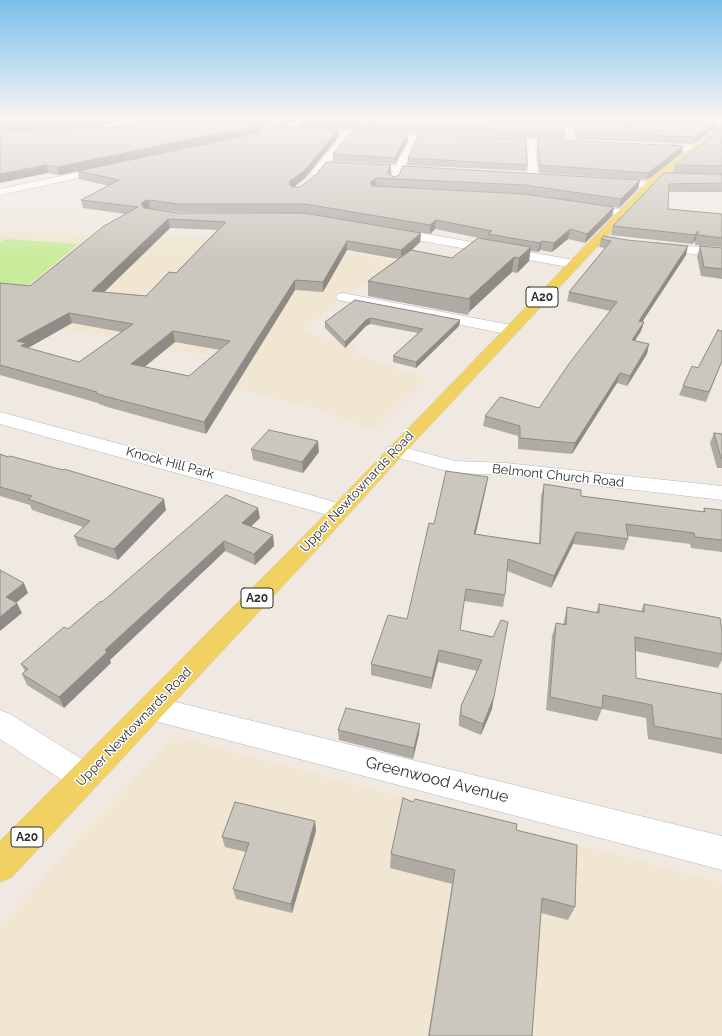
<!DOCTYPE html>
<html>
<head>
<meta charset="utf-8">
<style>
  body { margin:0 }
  canvas { display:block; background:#efe9e1 }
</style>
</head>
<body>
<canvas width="722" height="1036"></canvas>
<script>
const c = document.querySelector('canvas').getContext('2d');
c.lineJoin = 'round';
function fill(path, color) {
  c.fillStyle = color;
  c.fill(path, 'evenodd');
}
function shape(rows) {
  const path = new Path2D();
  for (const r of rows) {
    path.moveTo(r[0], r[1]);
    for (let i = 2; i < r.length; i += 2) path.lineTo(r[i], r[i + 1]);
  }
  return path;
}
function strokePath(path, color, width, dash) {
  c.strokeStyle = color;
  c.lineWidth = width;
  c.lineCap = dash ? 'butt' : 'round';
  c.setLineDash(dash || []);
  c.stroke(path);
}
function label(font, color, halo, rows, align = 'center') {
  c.font = font + ' Raleway,sans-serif';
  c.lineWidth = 3;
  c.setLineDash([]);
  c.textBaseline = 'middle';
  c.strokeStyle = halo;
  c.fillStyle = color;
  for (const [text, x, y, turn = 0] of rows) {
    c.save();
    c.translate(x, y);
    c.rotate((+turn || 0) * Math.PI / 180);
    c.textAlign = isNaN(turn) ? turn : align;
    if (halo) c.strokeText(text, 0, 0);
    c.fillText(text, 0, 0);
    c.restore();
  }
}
const education = shape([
  [0,231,191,238,272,238,400,262,343,297,302,332,356,345,359,355,427,379,375,430,313,408,200,380,209,356,0,317],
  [174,736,722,883,722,1036,0,1036,0,925]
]);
const pitch = shape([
  [5,239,78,244,26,287,0,285,0,243]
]);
const street = shape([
  [121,118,132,118,101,133,98,134,94,131,121,118],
  [294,118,302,118,303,121,292,132,286,132,285,130,295,120,294,118],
  [470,118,484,118,568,127,572,130,568,133,490,124,470,118],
  [685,118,703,118,722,122,722,126,689,120,685,118],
  [348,131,352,134,330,162,396,165,411,137,415,134,419,137,405,166,432,167,437,170,432,173,403,172,397,183,393,184,388,181,393,171,325,168,320,175,312,175,311,173,312,171,345,132,348,131],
  [531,139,535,142,538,176,533,179,528,176,527,142,531,139],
  [610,179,650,182,655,185,650,188,606,184,605,182,610,179],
  [582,203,623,210,627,211,629,213,627,215,623,216,578,208,576,206,582,203],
  [392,228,574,260,579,261,581,264,579,267,574,268,388,235,386,232,388,229,392,228],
  [658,243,722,249,722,257,654,250,652,247,654,244,658,243],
  [343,293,511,325,516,327,519,330,516,333,511,335,338,300,336,297,338,294,343,293],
  [0,412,307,494,347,506,350,511,347,516,339,518,0,424,0,412],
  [395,445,455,461,506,463,722,486,722,500,506,475,454,473,388,455,385,451,388,447,395,445],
  [151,696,722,836,722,870,151,720,141,717,137,708,141,699,151,696],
  [0,710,10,714,96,768,101,778,96,788,85,792,74,788,0,739,0,710]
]);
const secondary = shape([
  [309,129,447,136,451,139,447,142,306,134,305,132,306,130,309,129],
  [497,138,567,141,571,144,567,147,494,143,493,141,497,138],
  [653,144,694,146,699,149,694,152,650,149,648,147,650,145,653,144],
  [108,166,111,167,113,169,111,171,0,195,0,189,108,166]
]);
const primary = shape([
  [722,125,722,132,662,179,643,198,407,450,321,545,12,877,0,882,0,841,305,535,635,194,654,175,722,125]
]);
const wall = shape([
  [120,118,293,118,293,120,286,126,197,122,119,126,117,119],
  [499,118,579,118,567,125],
  [642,118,628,127,635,127,710,118,722,118,722,121,719,120,717,127,693,144,575,139,574,132,575,125],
  [299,120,565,132,564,139,299,127],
  [196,123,339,129,339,136,305,178,294,187,300,187,391,173,390,175,394,177,640,180,638,189,619,208,614,207,612,216,585,243,568,239,552,252,540,250,538,252,530,251,529,261,517,273,512,272,469,312,468,315,368,296,368,281,398,259,347,250,323,292,295,290,206,434,107,407,99,404,98,403,0,375,0,283,30,286,125,214,83,208,81,200,109,186,79,179,78,171,258,133,256,133,59,175,48,173,0,133],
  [417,188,523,194,600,205],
  [150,209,180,212,305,213,430,234,435,229,484,239,452,258,412,250,420,242,421,233,178,213],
  [170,228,217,230,176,273,146,296,104,292],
  [72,323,121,332,79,362,28,348],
  [175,342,220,350,189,376,145,367],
  [722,128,722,174,672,173,675,165],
  [408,134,408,140,395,164,333,161,333,154],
  [538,139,682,153,647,180,539,173,537,146],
  [408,158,527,165,526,171,407,165],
  [664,173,722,174,722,192,669,192,668,209,722,214,722,247,695,245,695,241,692,244,611,235,613,226],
  [601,239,686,255,642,321,644,322,641,331,635,341,649,344,647,354,627,386,617,383,572,454,518,449,518,436,483,426,485,416,539,408,610,311,567,301,569,292,605,248,599,247],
  [700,246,722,248,722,279,701,276,697,256],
  [355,300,460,320,459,326,416,368,393,362,393,356,418,333,370,324,366,326,345,348,325,328,325,322],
  [722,331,722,361,706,402,679,395,683,386,698,368],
  [714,433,722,434,722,468,717,468,710,443],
  [251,449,319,452,303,473,253,460],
  [0,454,166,510,118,560,78,546,74,536,83,527,32,510,30,505,0,496],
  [544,484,581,496,703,512,704,508,722,510,722,552,691,548,690,544,628,536,628,539,624,550,573,544,551,588,507,571,505,595,503,607,464,601,460,630,493,637,492,709,481,735,459,726,459,717,461,706,477,671,438,662,431,689,371,675,371,664,407,619,434,524,486,488,475,534,539,543,541,496],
  [260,518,251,526,273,535,274,546,255,565,225,551,110,660,111,663,64,708,27,685,22,674,25,671,21,664,68,629,102,602],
  [599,604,641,611,644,604,722,632,722,660,718,668,635,651,636,678,722,694,722,754,648,739,646,718,602,709,597,721,546,710,552,636,556,623,563,624,564,621,567,607,596,613],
  [338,730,419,734,413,759,339,740],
  [413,802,516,830,575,907,568,920,541,913,532,1036,428,1036,452,884,390,868,391,854],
  [315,821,316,831,292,913,236,899,233,889,246,852,225,847,222,837]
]);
const shadedWall = shape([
  [102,118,118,118,99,127,0,132,0,125],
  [288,118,293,118,293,120,286,126,286,120],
  [569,118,579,118,567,125,568,119],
  [633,118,642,118,626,128,627,121],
  [719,120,717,127,693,144,695,137],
  [255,126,256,133,59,175,57,167],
  [339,129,339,136,305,178,291,189,289,184,290,181],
  [408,134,408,140,395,164,395,158],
  [683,146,682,153,647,180,648,173],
  [46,165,48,173,0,183,0,174],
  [391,165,391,173,388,179,387,173],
  [376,178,376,186,370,191,370,182],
  [640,180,638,189,619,208,621,199],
  [149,200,150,209,146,210,141,204,144,201],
  [614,207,612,216,585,243,587,234],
  [168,219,170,228,94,302,92,291],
  [436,220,435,229,430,234,430,225],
  [570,229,568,239,552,252,554,243],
  [698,231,695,241,692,244,695,235],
  [421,233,420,242,401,260,401,250],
  [347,241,347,250,323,292,323,282],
  [542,241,540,250,538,252,540,243],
  [688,246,686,255,637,330,639,321],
  [531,247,529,261,517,273,519,258],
  [514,257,512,272,469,312,470,299,469,298],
  [295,280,295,290,206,434,204,422],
  [69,313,72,323,28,348,30,354,25,357,17,341],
  [370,318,370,324,366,326,345,348,345,342,366,320],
  [460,320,459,326,416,368,416,362],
  [644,322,641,331,629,349,632,340],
  [173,331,175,342,134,375,131,364],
  [649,344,647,354,627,386,630,376],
  [620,373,617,383,572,454,575,443],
  [318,441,319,452,303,473,302,462],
  [488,477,486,488,473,546,474,534],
  [164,499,166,510,118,560,114,549],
  [258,508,260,518,244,533,242,523],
  [576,532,573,544,551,588,554,576],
  [273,535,274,546,255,565,254,554],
  [224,541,225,551,110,660,111,663,64,708,59,697,105,650],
  [24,583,28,593,11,607,6,597],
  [17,603,22,613,0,631,0,617],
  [439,650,438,662,431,689,432,678],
  [494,697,492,709,481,735,483,724],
  [420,724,419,734,413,759,414,748],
  [315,821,316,831,292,913,291,904]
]);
const building = shape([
  [0,118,102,118,97,120,0,125,0,118],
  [120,118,142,118,117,119,120,118],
  [252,118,288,118,286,120,252,118],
  [301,118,489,118,564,126,565,132,299,120,301,118],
  [585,118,633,118,627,121,627,127,635,127,649,118,710,118,719,120,695,137,576,132,575,125,585,118],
  [196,123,339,129,305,170,290,181,289,184,292,187,300,187,315,176,326,162,391,165,387,173,394,177,399,175,403,166,640,180,621,199,524,185,376,178,370,182,372,186,524,194,614,207,587,234,570,229,554,243,542,241,540,243,488,234,492,231,436,220,430,225,305,204,179,204,149,200,144,201,141,204,144,208,178,213,304,213,421,233,401,250,347,241,323,282,295,280,204,422,104,396,96,393,97,392,0,365,0,283,30,286,104,226,138,207,81,200,119,180,78,171,259,133,261,131,260,127,255,126,57,167,46,165,0,174,0,133,196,123],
  [168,219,226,222,176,273,169,272,146,296,92,291,168,219],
  [69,313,133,324,79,362,21,346,26,343,17,341,69,313],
  [173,331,230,341,189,376,131,364,173,331],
  [722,128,722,166,675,165,722,128],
  [352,131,408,134,395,158,333,154,352,131],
  [419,134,526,139,527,165,408,158,419,134],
  [538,139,683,146,648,173,540,165,538,139],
  [664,173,722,174,722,183,669,184,668,209,722,214,722,238,698,235,698,231,695,235,613,226,664,173],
  [604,236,627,240,688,246,639,321,644,322,632,340,649,344,630,376,620,373,575,443,520,438,520,426,485,416,500,397,539,408,568,365,617,302,569,292,611,241,601,239,604,236],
  [478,238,531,247,519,258,514,257,469,298,470,299,368,281,411,250,452,258,478,238],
  [700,246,722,248,722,269,704,267,700,246],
  [355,300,460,320,416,362,393,356,423,329,370,318,366,320,345,342,325,322,355,300],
  [718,330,722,331,722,361,709,392,683,386,692,366,698,368,718,330],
  [269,430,318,441,302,462,251,449,269,430],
  [714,433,722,434,722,458,721,458,714,433],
  [0,454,8,457,10,456,63,470,64,469,164,499,114,549,74,536,90,521,28,499,32,496,0,487,0,454],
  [446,471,488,477,474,534,540,544,544,484,581,490,581,496,705,512,704,508,722,510,722,540,695,537,694,533,626,524,628,539,576,532,554,576,508,559,505,595,466,589,460,630,493,637,501,620,508,622,494,697,483,724,461,715,461,706,482,660,439,650,432,678,371,664,388,615,407,619,429,523,434,524,446,471],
  [226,495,258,508,242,523,273,535,254,554,224,541,105,650,107,652,59,697,22,674,28,669,21,664,64,627,68,629,101,601,102,602,226,495],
  [0,570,24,583,6,597,17,603,0,617,0,570],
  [599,604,644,612,644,604,720,618,722,632,722,654,635,637,636,678,722,694,722,739,654,726,652,705,603,695,602,708,550,697,556,623,566,625,567,607,599,613,599,604],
  [346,708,420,724,414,748,338,730,346,708],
  [403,798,413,802,415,799,517,824,516,830,577,845,575,907,542,898,532,1036,429,1036,455,870,391,854,403,798],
  [235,802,315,821,291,904,233,889,249,843,222,837,235,802]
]);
const shields = [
  [542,297,32],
  [257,598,32],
  [27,837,32]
];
const shieldNames = [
  ["A20",542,297],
  ["A20",257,598],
  ["A20",27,837]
];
const streetNames = [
  ["Knock Hill Park",170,463,15],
  ["Belmont Church Road",558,476,6],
  ["Upper Newtownards Road",357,492,-47],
  ["Upper Newtownards Road",134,727,-46]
];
const nearStreetnames = [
  ["Greenwood Avenue",437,780,14]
];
fill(education, '#f0e6d1');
fill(pitch, '#c9ec9a');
strokePath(street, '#b4b7c1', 1);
strokePath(secondary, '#b4b7c1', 1);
strokePath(primary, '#c9c9c9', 1);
fill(street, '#fff');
fill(secondary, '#fff');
fill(primary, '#f2d163');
fill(wall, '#afaba4');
fill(shadedWall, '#8e8b86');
fill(building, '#cbc7bf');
strokePath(building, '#8e8b86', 1);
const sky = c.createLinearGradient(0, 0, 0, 263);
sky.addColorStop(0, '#7abfeb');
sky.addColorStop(0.45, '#f8f5f2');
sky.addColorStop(1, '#f8f5f200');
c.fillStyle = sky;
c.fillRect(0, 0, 722, 263);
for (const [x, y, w] of shields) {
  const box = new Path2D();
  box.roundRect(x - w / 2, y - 10, w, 20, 3);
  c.fillStyle = '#fff';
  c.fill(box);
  strokePath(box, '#2e2e2e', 1);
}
label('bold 12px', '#2e2e2e', null, shieldNames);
label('13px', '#2e2e2e', '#fff', streetNames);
label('16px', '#2e2e2e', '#fff', nearStreetnames);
</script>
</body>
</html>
